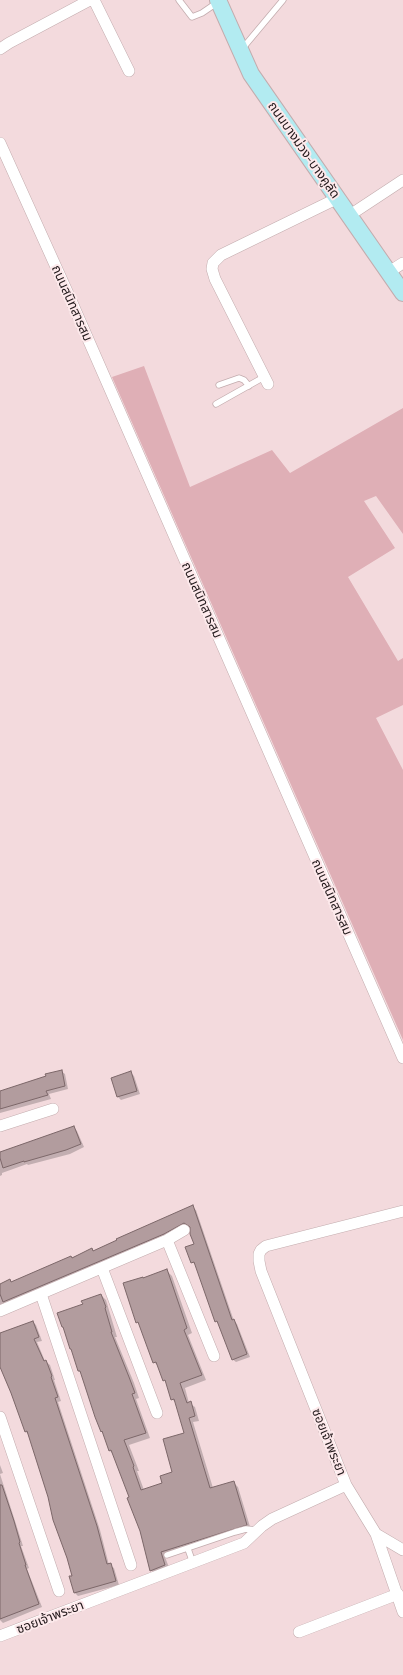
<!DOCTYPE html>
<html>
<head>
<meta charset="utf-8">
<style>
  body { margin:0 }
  canvas { display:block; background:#f3dadd }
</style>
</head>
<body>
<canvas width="403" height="1675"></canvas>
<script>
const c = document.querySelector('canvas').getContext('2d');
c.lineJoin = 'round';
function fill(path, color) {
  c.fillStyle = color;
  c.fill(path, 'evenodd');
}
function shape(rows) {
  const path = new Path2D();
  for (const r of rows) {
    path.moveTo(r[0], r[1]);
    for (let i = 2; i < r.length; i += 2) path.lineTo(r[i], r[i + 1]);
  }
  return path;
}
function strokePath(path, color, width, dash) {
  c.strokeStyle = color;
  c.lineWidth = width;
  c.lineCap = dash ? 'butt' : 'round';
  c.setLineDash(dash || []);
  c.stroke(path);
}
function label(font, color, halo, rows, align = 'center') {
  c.font = font + ' "Exo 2","Noto Sans Thai",sans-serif';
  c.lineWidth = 4;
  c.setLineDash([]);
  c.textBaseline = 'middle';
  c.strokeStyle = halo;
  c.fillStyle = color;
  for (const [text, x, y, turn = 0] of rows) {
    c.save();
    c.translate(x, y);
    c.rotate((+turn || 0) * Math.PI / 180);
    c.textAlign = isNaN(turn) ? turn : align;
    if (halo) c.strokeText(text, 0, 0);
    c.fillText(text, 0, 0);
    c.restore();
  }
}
const green = shape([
  [144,366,190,487,272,450,290,473,403,408,403,534,376,496,364,501,395,548,348,577,398,661,403,658,403,705,376,718,403,770,403,1040,112,377]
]);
const shadow = shape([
  [61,1071,65,1074,68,1089,49,1094,51,1099,0,1113,0,1092],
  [131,1073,134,1076,140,1094,121,1100,118,1097,112,1078],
  [73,1127,77,1131,84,1147,70,1154,28,1165,27,1164,2,1173,2,1175,0,1176,0,1153],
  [192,1207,196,1210,234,1321,237,1324,250,1357,236,1362,232,1359,219,1324,216,1321,196,1265,192,1262,196,1244,191,1228,188,1226,167,1237,0,1307,0,1285,10,1280,12,1283,92,1249,94,1251],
  [167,1271,172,1276,192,1333,188,1335,206,1380,185,1388,189,1403,195,1407,199,1421,193,1422,213,1488,233,1482,238,1487,251,1530,165,1557,170,1570,156,1575,151,1570,131,1498,114,1455,110,1451,104,1434,101,1431,82,1373,79,1371,65,1329,63,1327,84,1305,101,1295,106,1300,117,1337,115,1337,134,1383,139,1398,136,1399,150,1438,129,1445,139,1471,137,1471,144,1490,163,1484,174,1473,185,1433,176,1403,172,1399,167,1383,164,1380,159,1367,154,1362,141,1327,137,1322,144,1279],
  [33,1322,36,1325,42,1341,37,1342,45,1361,50,1365,55,1380,54,1380,61,1401,58,1402,100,1530,109,1565,114,1568,119,1585,78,1596,75,1593,70,1577,73,1576,29,1435,26,1432,0,1364,0,1334],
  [0,1465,3,1473,0,1474,23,1546,21,1546,29,1568,27,1569,42,1607,3,1623,0,1620]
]);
const building = shape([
  [62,1070,65,1086,46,1091,48,1095,0,1109,0,1091,46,1076,45,1074,62,1070],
  [131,1071,137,1091,117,1097,111,1078,131,1071],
  [74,1126,81,1144,66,1150,24,1162,24,1161,3,1168,0,1158,0,1152,74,1126],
  [193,1205,232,1320,234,1319,247,1354,232,1360,217,1321,215,1322,194,1262,191,1263,185,1247,194,1244,190,1234,190,1227,184,1223,164,1234,3,1302,0,1294,0,1284,10,1279,11,1282,71,1256,72,1258,92,1248,93,1251,117,1240,116,1239,193,1205],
  [167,1269,187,1328,184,1330,202,1375,180,1383,187,1403,191,1401,195,1416,189,1418,210,1488,234,1481,247,1525,161,1552,165,1565,150,1571,140,1531,127,1498,129,1497,111,1450,109,1451,102,1431,101,1432,95,1417,80,1371,78,1371,71,1349,70,1349,63,1327,62,1327,57,1313,83,1304,81,1301,101,1294,106,1307,105,1308,112,1332,111,1332,129,1377,135,1393,132,1394,146,1433,124,1440,134,1466,133,1467,141,1490,162,1483,160,1476,172,1472,163,1439,184,1433,174,1399,171,1400,165,1380,163,1381,156,1362,153,1363,138,1322,136,1323,123,1283,143,1277,143,1278,167,1269],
  [33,1321,39,1337,34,1339,44,1361,46,1360,52,1376,51,1377,58,1397,55,1398,97,1526,107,1564,111,1563,116,1581,74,1593,69,1576,72,1576,67,1558,53,1520,48,1497,27,1431,25,1432,11,1393,0,1367,0,1333,33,1321],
  [0,1485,2,1485,14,1521,20,1542,19,1543,26,1565,25,1565,39,1604,0,1619,0,1485]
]);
const lane = shape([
  [179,0,192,17,202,13,218,2],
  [242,49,283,0],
  [219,385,239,378,244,380,249,386],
  [216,404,264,377],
  [188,1549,193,1563],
  [167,1555,235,1532,246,1529,257,1530]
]);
const street = shape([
  [94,0,129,71],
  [0,49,9,43,90,0],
  [0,143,70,298,403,1058],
  [350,215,403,180],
  [389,272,403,263],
  [268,384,215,279,212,269,213,263,221,255,338,198],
  [0,1126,53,1109],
  [167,1240,214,1356],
  [102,1268,157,1413],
  [41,1294,131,1565],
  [0,1311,167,1240,184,1230],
  [0,1417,59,1591],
  [346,1485,376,1534,403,1612],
  [376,1534,403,1550],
  [299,1632,398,1594],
  [0,1636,244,1543,262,1526,272,1519,346,1485,261,1271,259,1261,259,1254,261,1250,266,1246,403,1211]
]);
const secondary = shape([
  [218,0,251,74,403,293]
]);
const streetNames = [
  ["ถนนบางม่วง-บางคูลัด",304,150,55],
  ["ถนนสนิทสารสม",72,303,66],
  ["ถนนสนิทสารสม",202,600,66],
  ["ถนนสนิทสารสม",332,897,66],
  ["ซอยเจ้าพระยา",329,1442,68],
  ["ซอยเจ้าพระยา",50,1617,-21]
];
fill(green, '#dfafb6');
fill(shadow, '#0003');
fill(building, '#b29c9e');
strokePath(building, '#7c6769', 1);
strokePath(lane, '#c3acae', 7);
strokePath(street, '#c3acae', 12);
strokePath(secondary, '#c3acae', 18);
strokePath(lane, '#fff', 5.5);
strokePath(street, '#fff', 11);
strokePath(secondary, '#b2ebf1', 16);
label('13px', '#22191b', '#fde9eb', streetNames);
</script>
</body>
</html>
